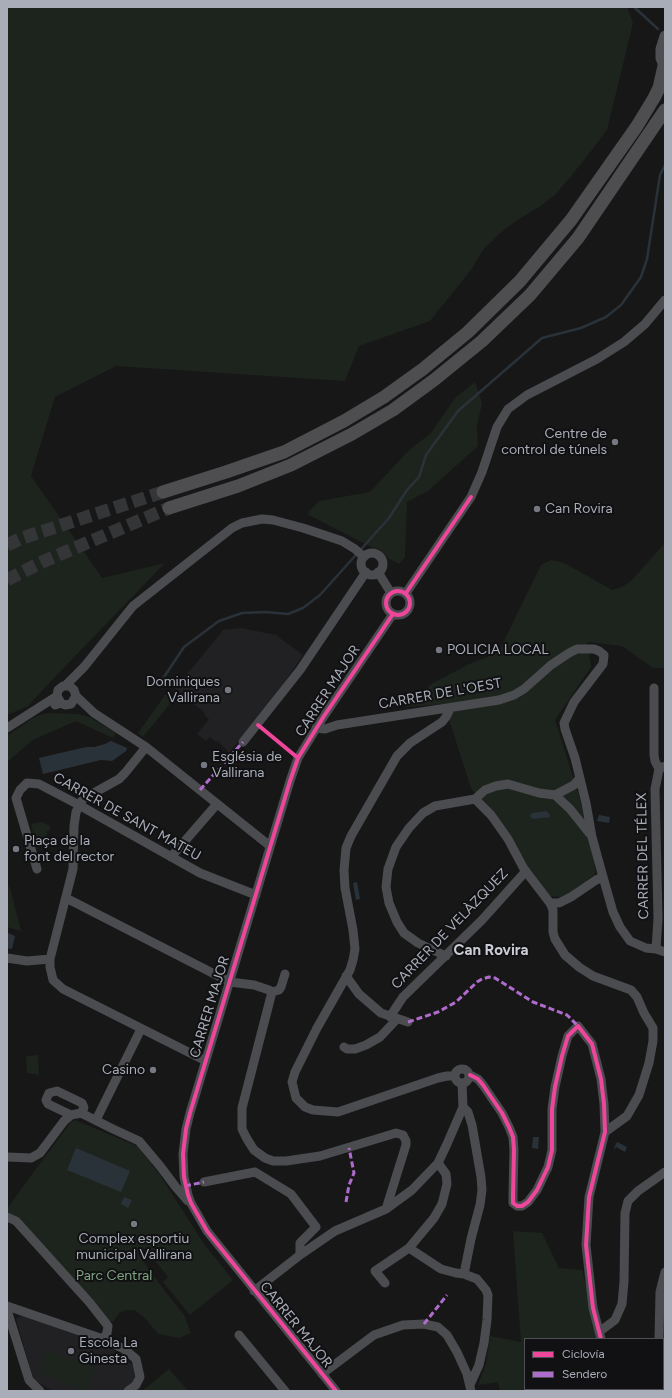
<!DOCTYPE html>
<html>
<head>
<meta charset="utf-8">
<style>
  body { margin:0 }
  #map { position:relative; width:672px; height:1398px; overflow:hidden; background:#171717; font-family:Figtree,sans-serif }
  canvas { display:block }
  .frame { position:absolute; inset:0; border:8px solid #a8adb8; pointer-events:none }
  .legend { position:absolute; left:524px; top:1338px; width:140px; height:52px; box-sizing:border-box; background:#111113; border:1px solid #4d4f55; margin:0; padding:5px 7px; list-style:none; font-size:12px; color:#a8adb8 }
  .legend li { display:flex; align-items:center; gap:8px; height:20px }
  .legend b { width:20px; border:1px solid #4d4f55 }
</style>
</head>
<body>
<div id="map">
<canvas width="672" height="1398"></canvas>
<div class="frame"></div>
<ul class="legend">
<li><b style="height:5px;background:#ed469a"></b>Ciclovía</li>
<li><b style="height:5px;background:#b06ccc"></b>Sendero</li>
</ul>
</div>
<script>
const c = document.querySelector('canvas').getContext('2d');
c.lineJoin = 'round';
function fill(path, color) {
  c.fillStyle = color;
  c.fill(path, 'evenodd');
}
function shape(rows) {
  const path = new Path2D();
  for (const r of rows) {
    if (r.length === 3) {
      path.moveTo(r[0] + r[2], r[1]);
      path.arc(r[0], r[1], r[2], 0, 2 * Math.PI);
      continue;
    }
    path.moveTo(r[0], r[1]);
    for (let i = 2; i < r.length; i += 2) path.lineTo(r[i], r[i + 1]);
  }
  return path;
}
function strokePath(path, color, width, dash) {
  c.strokeStyle = color;
  c.lineWidth = width;
  c.lineCap = dash ? 'butt' : 'round';
  c.setLineDash(dash || []);
  c.stroke(path);
}
function label(font, color, halo, rows, align = 'center') {
  c.font = font + ' Figtree,sans-serif';
  c.lineWidth = 4;
  c.setLineDash([]);
  c.textBaseline = 'middle';
  c.strokeStyle = halo;
  c.fillStyle = color;
  for (const [text, x, y, turn = 0] of rows) {
    c.save();
    c.translate(x, y);
    c.rotate((+turn || 0) * Math.PI / 180);
    c.textAlign = isNaN(turn) ? turn : align;
    if (halo) c.strokeText(text, 0, 0);
    c.fillText(text, 0, 0);
    c.restore();
  }
}
const built = shape([
  [241,628,276,635,303,655,276,695,229,753,218,741,216,742,210,737,206,741,197,734,209,719,204,715,205,713,174,688,194,666,223,630],
  [21,1316,24,1316,101,1343,123,1355,133,1366,135,1376,133,1382,122,1391,53,1391,36,1381,33,1377,17,1323,16,1319]
]);
const green = shape([
  [7,7,627,7,633,23,607,130,581,164,555,195,539,207,519,219,500,233,483,250,471,270,430,321,359,346,345,381,116,366,55,397,31,476,102,578,165,563,52,680,28,706,7,715],
  [475,382,482,403,477,426,478,446,428,491,407,502,405,557,399,564,388,558,381,550,369,546,307,514,319,501,370,492,409,450,430,434,456,397],
  [665,543,665,668,653,668,622,646,587,642,591,667,555,720,580,799,596,873,564,897,548,896,526,872,512,840,471,788,444,704,405,707,433,683,469,664,498,653,541,565,551,560,564,563,612,590,622,587,632,580],
  [168,691,170,704,143,737,138,733],
  [53,713,78,714,89,717,116,733,113,738,76,721,33,740,7,762,7,736,33,718,43,714],
  [42,822,50,826,50,830,47,831,47,839,45,839,46,846,36,847,31,824],
  [9,884,21,931,7,927,7,899],
  [38,1055,39,1075,27,1073,26,1056],
  [75,1120,137,1146,160,1175,204,1244,233,1280,190,1315,163,1282,168,1277,145,1248,141,1250,138,1254,161,1286,184,1315,191,1333,179,1338,158,1334,145,1318,134,1310,127,1310,123,1311,119,1313,113,1322,109,1321,7,1213,7,1209,24,1185,71,1122],
  [513,1231,542,1233,559,1268,582,1270,599,1339,525,1339,525,1389,615,1389,615,1391,500,1391,498,1382,478,1385,486,1364,490,1336,521,1342],
  [47,1350,95,1368,87,1391,38,1373],
  [169,1369,188,1391,142,1391]
]);
const water = shape([
  [111,741,127,748,126,751,112,761,101,760,43,774,39,758,86,747,94,747,105,744],
  [546,811,550,815,550,817,533,819,530,816,532,813],
  [599,815,610,817,609,823,597,821],
  [357,882,360,899,356,900,353,883],
  [8,933,15,936,12,949,7,948],
  [533,1137,539,1137,538,1149,532,1148],
  [617,1142,627,1147,625,1152,616,1147,615,1149,614,1148],
  [76,1148,130,1171,121,1192,67,1170],
  [124,1197,132,1200,128,1208,121,1204]
]);
const stream = shape([
  [634,7,658,29],
  [162,680,184,647,219,621,242,613,265,612,288,614,303,608,320,595,389,518,407,490,419,477,426,455,458,411,542,338,581,328,606,317,621,305,641,277,647,259,660,175,665,165]
]);
const highwayTunnel = shape([
  [7,545,22,538,163,492],
  [7,580,42,562,169,508]
]);
const minor = shape([
  [372,564,11],
  [378,572,391,593],
  [398,603,12],
  [406,593,471,497,482,472,497,427,508,409,527,395,597,359,624,342,645,324,665,300],
  [65,686,84,667,133,606,232,528,242,523,262,519,273,520,303,528,342,541,355,549,364,557],
  [654,688,654,755,655,761,659,769],
  [61,703,57,696,58,690,63,686,69,686,72,688,74,690,76,696,94,713,146,747,270,846],
  [55,705,61,703,65,705,71,704,76,696],
  [450,709,446,717,442,722,410,743,397,756,351,836,346,848,344,870,345,888,353,930,355,949,353,960,350,970,317,1028,295,1072,292,1082,296,1098,305,1107,313,1110,338,1112,438,1078,447,1076,454,1076],
  [7,728,57,696],
  [316,728,325,729,337,725,499,700,514,695,524,689,551,665,569,653,577,649,594,649,599,651,604,655,603,664,574,702,564,723,565,729,575,758,586,803,592,837,603,877,613,912,620,927,630,941,646,948,656,949,665,952],
  [243,742,300,670,366,572],
  [146,747,125,773,119,779,83,799,76,812,74,826,73,869,50,959,50,967,53,980,63,989,206,1061],
  [555,795,570,809,590,834],
  [475,799,491,815,508,839,524,869,550,903,553,910,553,932,555,939,565,955,579,967,593,976,631,990,637,997,644,1013,653,1028,653,1041,649,1063,639,1095,627,1116,605,1132],
  [171,857,217,804],
  [37,869,16,798,20,790,27,783,39,784,79,805,200,873,256,895],
  [66,898,230,982,254,985,269,990,272,992],
  [550,903,559,903,571,897,596,880,603,877],
  [656,949,658,918,655,789,659,769,665,766],
  [446,956,418,943,404,933,397,922,389,903,386,887,388,869,396,847,409,828,423,813,435,806,475,799,485,790,496,786,508,784,539,793,555,795,574,785,580,778],
  [7,958,27,961,50,959],
  [346,976,359,994,381,1013,408,1022],
  [272,992,242,1108,242,1129,247,1139,254,1150,265,1158,273,1161,286,1161,320,1156,396,1133,403,1135,406,1141,406,1145,386,1209],
  [272,992,279,990,281,987,285,974],
  [390,1017,397,1006,403,997,482,920,526,871],
  [344,1047,347,1049,355,1049,366,1045,380,1037,397,1019],
  [462,1076,7],
  [470,1075,478,1079,483,1085,502,1113,509,1127,513,1137,514,1150,513,1194,513,1203,517,1206,522,1206,528,1202,537,1190,548,1167,552,1150,552,1109,555,1087,562,1056,568,1036,578,1026,592,1044,601,1079,604,1104,605,1132,589,1197,586,1245,593,1308,601,1339],
  [463,1107,468,1112,472,1125,481,1177,482,1190,480,1205,471,1239,464,1274],
  [71,1115,48,1104,46,1100,49,1093,57,1091,82,1103,84,1108,81,1113],
  [96,1120,141,1029],
  [7,1157,31,1158,40,1153,64,1121,71,1115,81,1113,113,1129,139,1141,160,1166,175,1186,188,1201],
  [204,1182,255,1172,291,1194,316,1227,300,1243,300,1255],
  [7,1217,16,1221,90,1303,108,1326,107,1333,103,1339],
  [409,1248,441,1269,456,1273,464,1274,477,1279,486,1290,488,1295,487,1320,484,1343,479,1365,470,1385],
  [385,1283,375,1271,409,1248,434,1218,442,1204,447,1184,446,1174,438,1163],
  [254,1291,300,1255,335,1231,386,1209,412,1190,438,1163,447,1144,463,1107,462,1083],
  [7,1306,103,1339,124,1349,136,1359,140,1377,136,1385,128,1391],
  [7,1310,29,1380,40,1391],
  [599,1332,615,1320,622,1304,624,1282,625,1213,628,1201,638,1191,665,1172],
  [239,1335,285,1391],
  [659,1339,660,1292,665,1272],
  [322,1374,374,1335,403,1325,424,1324,438,1327,447,1335,457,1352,467,1374,471,1391],
  [663,1379,665,1384],
  [616,1389,616,1391],
  [336,1391,207,1231,191,1203,188,1195,184,1177,183,1154,186,1129,190,1113,290,781,298,758,324,716,393,614]
]);
const major = shape([
  [665,36,661,49,661,58,665,68]
]);
const highway = shape([
  [163,492,226,472,284,452,344,421,384,397,423,369,468,332,520,281,571,220,637,126,654,98,659,88,664,66],
  [169,508,238,486,291,465,352,434,393,410,434,380,482,341,530,295,578,238,665,110]
]);
const quiet = shape([
  [200,790,243,742],
  [408,1022,438,1012,456,1002,477,982,482,979,489,977,495,978,533,1002,567,1015,578,1026],
  [185,1186,204,1182],
  [346,1202,349,1185,354,1173,349,1148],
  [424,1324,447,1295]
]);
const cycleway = shape([
  [398,603,12],
  [406,593,471,497],
  [258,725,298,758],
  [470,1075,478,1079,483,1085,502,1113,509,1127,513,1137,514,1150,513,1194,513,1203,517,1206,522,1206,528,1202,537,1190,548,1167,552,1150,552,1109,555,1087,562,1056,568,1036,578,1026,592,1044,601,1079,604,1104,605,1132,589,1197,586,1245,593,1308,601,1339],
  [336,1391,207,1231,191,1203,188,1195,184,1177,183,1154,186,1129,190,1113,290,781,298,758,324,716,393,614]
]);
const markers = [
  [615,442,4,"#757880"],
  [537,509,4,"#757880"],
  [439,650,4,"#757880"],
  [228,690,4,"#757880"],
  [204,765,4,"#757880"],
  [16,849,4,"#757880"],
  [153,1070,4,"#757880"],
  [134,1224,4,"#757880"],
  [71,1351,4,"#757880"]
];
const poiNames = [
  ["Centre de",607,434,"right"],
  ["control de túnels",607,450,"right"],
  ["Can Rovira",545,509],
  ["POLICIA LOCAL",447,650],
  ["Dominiques",220,682,"right"],
  ["Vallirana",220,698,"right"],
  ["Església de",212,757],
  ["Vallirana",212,773],
  ["Plaça de la",24,841],
  ["font del rector",24,857],
  ["Casino",145,1070,"right"],
  ["Complex esportiu",134,1239,"center"],
  ["municipal Vallirana",134,1255,"center"],
  ["Escola La",79,1343],
  ["Ginesta",79,1359]
];
const streetNames = [
  ["CARRER MAJOR",328,691,-57],
  ["CARRER DE L'OEST",440,694,-10],
  ["CARRER DE SANT MATEU",127,817,29],
  ["CARRER DEL TÉLEX",643,856,-91],
  ["CARRER DE VELÀZQUEZ",450,929,-46],
  ["CARRER MAJOR",210,1007,-73],
  ["CARRER MAJOR",296,1325,51]
];
const parkNames = [
  ["Parc Central",114,1276]
];
const neighbourhoodNames = [
  ["Can Rovira",491,951]
];
fill(built, '#212123');
fill(green, '#1d241e');
fill(water, '#2a3239');
strokePath(stream, '#2a3239', 2.5);
strokePath(highwayTunnel, '#343537', 13, [13, 6]);
strokePath(minor, '#4b4c50', 9);
strokePath(major, '#4d4f52', 11);
strokePath(highway, '#4e4e51', 13);
strokePath(quiet, '#b06ccc', 3, [6, 3]);
strokePath(cycleway, '#ed469a', 4);
for (const [x, y, r, color] of markers) {
  const dot = new Path2D();
  dot.arc(x, y, r, 0, 2 * Math.PI);
  c.fillStyle = color;
  c.fill(dot);
  strokePath(dot, '#111113', 1.5);
}
label('14px', '#a8adb8', '#111113', poiNames, 'left');
label('14px', '#a8adb8', '#111113', streetNames);
label('14px', '#7fa381', '#111113', parkNames);
label('bold 15px', '#c9ccd4', '#111113', neighbourhoodNames);
</script>
</body>
</html>
